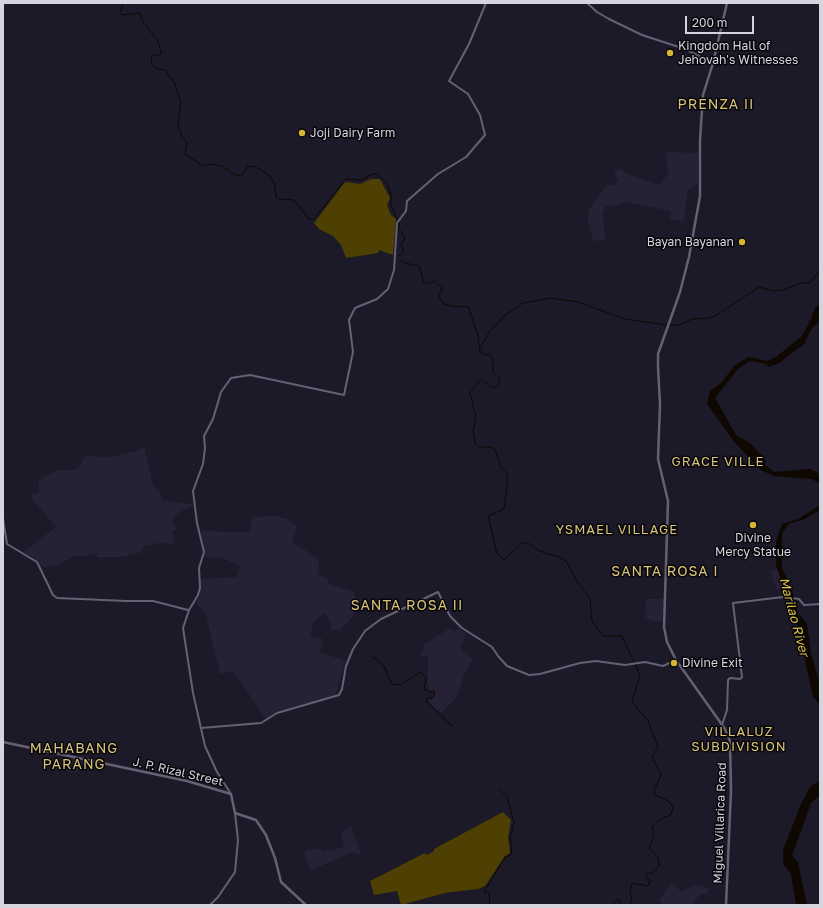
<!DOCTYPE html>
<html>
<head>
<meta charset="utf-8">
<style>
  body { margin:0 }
  #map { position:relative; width:823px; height:908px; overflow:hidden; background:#1c1928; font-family:"Golos Text",sans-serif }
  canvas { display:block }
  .frame { position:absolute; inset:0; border:4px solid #d6d4df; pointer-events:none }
  .scale { position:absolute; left:685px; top:16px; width:69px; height:18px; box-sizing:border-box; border:2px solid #d6d4df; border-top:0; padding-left:5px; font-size:12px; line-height:14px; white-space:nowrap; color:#d6d4df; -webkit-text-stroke:3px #07060b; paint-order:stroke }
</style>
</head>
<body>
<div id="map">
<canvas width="823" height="908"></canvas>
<div class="frame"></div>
<div class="scale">200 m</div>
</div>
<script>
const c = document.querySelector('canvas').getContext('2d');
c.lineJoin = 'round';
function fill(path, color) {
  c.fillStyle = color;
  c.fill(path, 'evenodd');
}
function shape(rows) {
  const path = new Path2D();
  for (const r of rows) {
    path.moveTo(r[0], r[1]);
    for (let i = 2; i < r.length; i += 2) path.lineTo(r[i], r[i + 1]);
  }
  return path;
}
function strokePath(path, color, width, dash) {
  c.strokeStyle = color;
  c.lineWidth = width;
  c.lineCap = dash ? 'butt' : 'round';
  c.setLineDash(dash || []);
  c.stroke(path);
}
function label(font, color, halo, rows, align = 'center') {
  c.font = font + ' "Golos Text",sans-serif';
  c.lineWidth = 3;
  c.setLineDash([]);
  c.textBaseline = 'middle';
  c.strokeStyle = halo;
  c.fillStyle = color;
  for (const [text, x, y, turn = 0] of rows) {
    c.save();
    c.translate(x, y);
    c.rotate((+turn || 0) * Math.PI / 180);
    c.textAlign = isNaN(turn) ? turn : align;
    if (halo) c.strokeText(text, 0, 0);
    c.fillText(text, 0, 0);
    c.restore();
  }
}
const built = shape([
  [669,152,698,153,698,183,688,190,684,222,670,219,671,211,626,202,619,205,605,206,602,215,606,240,593,241,588,221,589,209,607,185,615,185,618,180,614,172,622,168,625,173,660,185,669,172,665,154],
  [144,445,153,486,160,491,162,500,187,504,192,503,193,507,183,510,174,517,173,524,177,529,172,531,175,543,167,545,165,542,143,546,142,552,123,557,97,557,97,553,85,556,75,556,60,564,44,568,33,557,24,552,56,527,32,499,31,495,39,493,39,481,42,478,58,470,75,470,79,467,85,456,110,457,140,450],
  [275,516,287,519,298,527,292,542,319,559,318,574,328,579,329,584,353,591,360,606,351,619,346,613,350,619,339,631,331,630,331,625,324,612,314,622,310,636,323,639,320,652,346,661,335,697,280,710,266,719,233,671,220,674,206,614,196,603,200,595,200,579,237,577,240,566,222,558,204,557,204,546,201,531,249,532,252,517],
  [777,569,783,587,777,590,770,572],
  [646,599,664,599,662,621,652,621,645,618],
  [450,628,455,631,459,628,466,634,461,646,463,651,473,660,464,675,457,697,441,713,428,702,435,694,435,691,428,690,428,657,421,656,420,652,424,650,423,645],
  [68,758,85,760,86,771,67,772],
  [351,825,361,854,352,852,310,871,305,856,306,850,320,849,323,852,344,847,341,833],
  [671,883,681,891,696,885,710,888,707,894,700,894,692,905,663,905,659,901]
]);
const green = shape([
  [371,179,380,179,390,198,387,205,391,215,396,219,393,255,379,250,378,253,346,258,341,245,333,236,319,229,314,223,345,182,360,184],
  [503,812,511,820,508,837,510,853,505,856,485,886,478,889,445,893,401,905,397,891,374,895,370,881,425,853,427,855,434,851,434,849]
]);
const water = shape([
  [820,304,820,321,812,328,804,344,779,363,769,367,763,363,749,361,737,370,715,398,736,435,750,443,766,460,765,465,774,472,810,469,820,474,820,484,812,479,774,476,761,470,736,444,707,404,710,391,721,383,735,365,749,357,767,361,776,357,802,336,809,323,815,308],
  [820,505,820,510,803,520,790,523,782,533,782,568,791,586,798,613,807,624,811,654,820,684,820,705,813,697,797,623,776,565,776,541,782,524,798,519],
  [820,781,820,795,811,803,792,856,798,862,807,905,796,905,791,874,783,864,783,850,801,804,811,786]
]);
const stream = shape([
  [123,3,120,12,122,15,140,13,143,22,158,41,161,53,157,56,154,55,151,57,152,65,155,68,165,70,175,84,181,102,178,124,182,137,187,142,185,154,204,166,212,164,222,166,234,174,241,176,248,166,256,167,270,176,274,182,276,197,279,199,294,200,309,219,314,219,346,179,362,180,372,174,377,174,387,184,391,195,391,205,397,218],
  [399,223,399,229,405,238,401,245,404,251,399,256],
  [400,260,405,263,419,266,424,283,428,284,434,281,442,288,439,296,443,304,455,307,465,306,469,308,478,336,480,352,485,355,489,354,493,358,493,373,500,378,499,384,496,387,491,387,482,380,480,380,470,393,476,417,473,431,475,444,480,447,490,447,495,449,501,468,507,473,508,479,504,509,488,516,497,554,504,560,522,543,528,543,539,551,559,557,566,561,578,583,590,598,592,622,604,636,622,636,640,675,632,702,648,721,658,747,652,757,661,775,654,790,655,795,668,801,673,807,671,815,660,819,652,827,654,835,649,848,658,857,659,866,652,873,646,874,646,878,650,880,648,886,632,883,630,891,632,900,629,905],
  [670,325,679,325,692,319,709,318,715,316,759,287,774,291,783,290,801,283,810,283,820,270],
  [480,348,490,331,504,316,523,303,551,298,578,302,625,319,667,325],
  [372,657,378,660,384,666,392,684,400,685,421,672,426,679,424,689,430,692,434,691,435,694,432,698,427,698,426,701,452,726],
  [490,905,489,893,484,892,505,857,511,855,512,847,510,838,514,823,507,796,500,790],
  [612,905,619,899,621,905]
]);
const tertiary = shape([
  [587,3,597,12,609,19,642,35,685,49,713,63],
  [3,519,7,544,37,562,53,595,57,598,126,601,153,601,188,610],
  [722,725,727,710,728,680,730,678,740,679,742,677,733,603,783,597,799,599,804,605,820,604],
  [201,728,261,723,277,713,339,695,342,689,346,666,353,649,365,631,381,619,438,592,450,616,462,628,492,647,498,656,507,666,529,675,540,674,580,663,596,661,625,665,645,662,663,666,676,660],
  [231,794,217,772,205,746,193,693,183,628,189,610,198,595,200,588,199,568,204,552,197,523,193,491,203,464,205,448,204,436,213,419,221,392,231,378,250,375,344,395,353,352,349,320,355,308,377,299,388,289,394,270,397,223,406,211,407,201,438,174,466,157,485,135,480,115,468,94,449,81,469,44,486,3],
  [210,905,218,897,235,872,238,840,235,813]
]);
const secondary = shape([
  [3,742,187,781,231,794,235,813,256,820,266,835,275,858,281,882,306,905],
  [726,905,731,791,730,741,725,729,676,660,667,642,664,627,668,501,658,459,660,404,658,367,658,354,680,292,689,257,700,196,700,140,703,95,713,63,727,3]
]);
const markers = [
  [670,53,4,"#d6b534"],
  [302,133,4,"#d6b534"],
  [742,242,4,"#d6b534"],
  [753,525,4,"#d6b534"],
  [674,663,4,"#d6b534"]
];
const poiNames = [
  ["Kingdom Hall of",678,46],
  ["Jehovah's Witnesses",678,60],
  ["Joji Dairy Farm",310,133],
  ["Bayan Bayanan",734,242,"right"],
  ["Divine",753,538,"center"],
  ["Mercy Statue",753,552,"center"],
  ["Divine Exit",682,663]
];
const streetNames = [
  ["J. P. Rizal Street",178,772,13],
  ["Miguel Villarica Road",720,823,-88]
];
const neighbourhoodNames = [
  ["GRACE VILLE",718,462],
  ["YSMAEL VILLAGE",617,530],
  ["VILLALUZ",739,732],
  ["SUBDIVISION",739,747]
];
const waterNames = [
  ["Marilao River",794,617,75]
];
const quarterNames = [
  ["PRENZA II",716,105],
  ["SANTA ROSA I",665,572],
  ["SANTA ROSA II",407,606],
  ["MAHABANG",74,749],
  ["PARANG",74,765]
];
fill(built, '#262135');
fill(green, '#4e3f02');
fill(water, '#0f0800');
strokePath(stream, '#0f0800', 1);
strokePath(tertiary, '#656174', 2);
strokePath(secondary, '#656174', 2.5);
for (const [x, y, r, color] of markers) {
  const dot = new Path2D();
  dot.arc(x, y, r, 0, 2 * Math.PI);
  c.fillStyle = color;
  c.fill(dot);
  strokePath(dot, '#07060b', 1.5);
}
label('12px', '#d6d4df', '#07060b', poiNames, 'left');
label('12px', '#d6d4df', '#07060b', streetNames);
c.letterSpacing = '1px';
label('13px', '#d9c376', '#07060b', neighbourhoodNames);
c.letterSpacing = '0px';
label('italic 13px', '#debd45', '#07060b', waterNames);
c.letterSpacing = '1px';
label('14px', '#d9c376', '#07060b', quarterNames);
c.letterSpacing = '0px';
</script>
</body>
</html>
